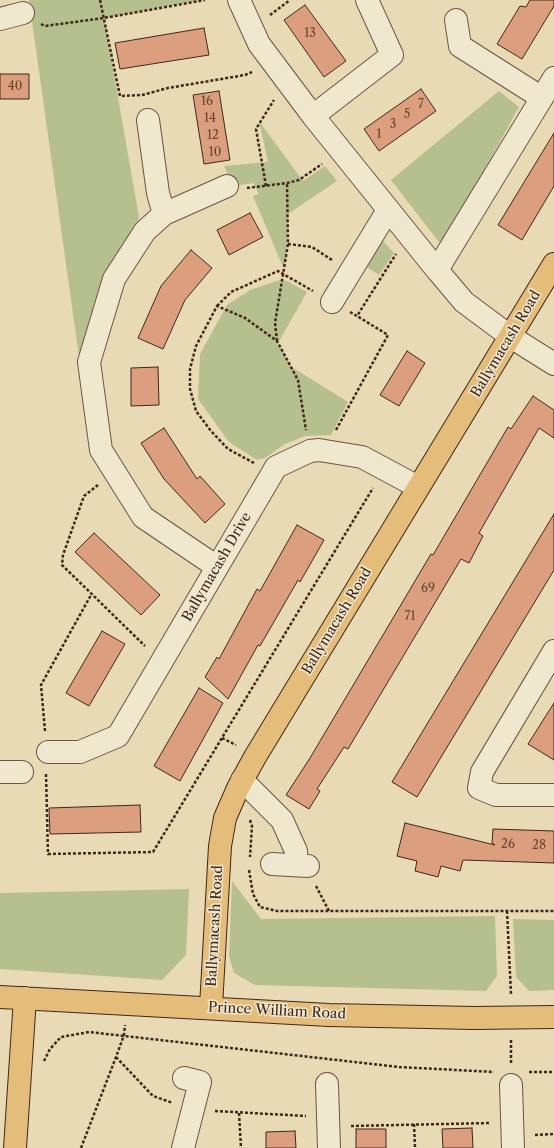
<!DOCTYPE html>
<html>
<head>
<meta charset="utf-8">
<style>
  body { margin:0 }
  canvas { display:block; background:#e8dab5 }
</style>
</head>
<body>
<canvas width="554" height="1148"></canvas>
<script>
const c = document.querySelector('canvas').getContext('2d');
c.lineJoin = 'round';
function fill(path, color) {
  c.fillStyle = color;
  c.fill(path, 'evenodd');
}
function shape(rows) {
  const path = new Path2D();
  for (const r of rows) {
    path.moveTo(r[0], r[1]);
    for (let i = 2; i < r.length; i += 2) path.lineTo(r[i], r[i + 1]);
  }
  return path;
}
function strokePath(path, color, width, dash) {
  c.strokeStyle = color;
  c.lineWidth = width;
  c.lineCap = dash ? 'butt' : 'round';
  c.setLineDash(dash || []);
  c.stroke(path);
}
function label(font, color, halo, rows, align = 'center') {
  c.font = font + ' "Libre Caslon Text",serif';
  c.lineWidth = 3;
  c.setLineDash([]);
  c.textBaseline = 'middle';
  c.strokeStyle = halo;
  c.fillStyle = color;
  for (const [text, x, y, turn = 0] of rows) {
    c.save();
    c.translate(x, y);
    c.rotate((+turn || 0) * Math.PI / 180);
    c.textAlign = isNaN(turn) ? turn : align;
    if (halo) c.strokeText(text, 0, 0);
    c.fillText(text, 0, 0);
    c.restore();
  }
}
const green = shape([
  [29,0,200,0,104,18,139,217,80,364],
  [499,91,519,107,442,246,391,180],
  [259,121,303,181,325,166,337,181,288,214,286,261,283,267,253,196,259,194,253,183,233,186,224,166,268,162],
  [383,241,394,253,379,275,367,267],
  [280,280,287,281,307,292,277,345,281,348,290,366,348,402,331,435,305,436,285,444,265,458,257,460,229,442,198,399,200,354,227,305,250,290],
  [232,881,261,919,495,916,497,976,486,991,255,985,234,973,229,956],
  [189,889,186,955,162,980,0,969,0,893],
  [513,919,554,920,554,990,529,991,516,977]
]);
const building = shape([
  [530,0,554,0,554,6,522,59,497,44,520,6,526,7,530,0],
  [305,5,346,61,324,77,284,20,305,5],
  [204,28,209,55,120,69,115,43,204,28],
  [0,74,29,74,29,99,0,99,0,74],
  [421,89,436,111,379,151,364,129,421,89],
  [219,91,230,160,204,164,193,95,219,91],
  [554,133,554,186,522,240,498,225,554,133],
  [250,213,263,237,229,255,217,230,250,213],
  [191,250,212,268,185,300,163,349,138,338,161,286,191,250],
  [407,351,425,363,399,406,380,395,407,351],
  [158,367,159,405,131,406,131,368,158,367],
  [533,396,554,410,554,438,539,428,479,533,483,536,469,563,461,559,348,749,344,747,317,789,320,791,309,809,286,795,310,758,431,554,433,555,508,427,511,429,533,396],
  [164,428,197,479,200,476,225,504,205,523,164,479,141,443,164,428],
  [554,514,554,570,417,797,392,782,554,514],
  [297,525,324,540,300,582,298,580,260,646,258,645,228,699,205,677,217,657,219,659,257,589,260,591,297,525],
  [94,533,160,595,141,615,75,552,94,533],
  [102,631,125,644,89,706,66,693,102,631],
  [199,688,223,703,180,781,154,766,199,688],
  [554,703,554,760,528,744,554,703],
  [140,805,141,832,50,834,49,808,140,805],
  [405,823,495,845,492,843,493,829,554,831,554,863,463,860,460,871,441,866,438,877,415,871,417,861,397,856,405,823],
  [472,1128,473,1148,443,1148,442,1129,472,1128],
  [356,1129,386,1129,386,1148,356,1148,356,1129],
  [295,1131,296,1148,266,1148,266,1132,295,1131]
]);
const path = shape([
  [100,0,120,96,142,95,168,88,245,75,252,72],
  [270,15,290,0],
  [41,24,45,26,104,18,205,0],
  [266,186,256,129,274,100],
  [247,188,287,183,299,180,322,164],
  [288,244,312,247,332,260],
  [217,306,231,292,278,271,313,291],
  [350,312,357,316,396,254],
  [277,341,275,323,288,244,287,183],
  [336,430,388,335,357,316],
  [254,463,228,449,211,431,196,411,190,389,190,369,196,346,217,306,245,318,277,341,298,380,306,430],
  [98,485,84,496,63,555,62,565,145,646],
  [45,731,41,685,91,595],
  [222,738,236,745],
  [46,774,48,854,153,852,373,488],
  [250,820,252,826,250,857],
  [249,870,253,894,260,907,277,911,554,911],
  [316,886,329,911],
  [507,911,511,994],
  [511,1040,511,1065],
  [116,1057,153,1096,173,1103],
  [44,1061,50,1049,61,1037,89,1032,399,1067,494,1072],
  [529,1072,554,1072],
  [215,1111,306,1116],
  [239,1113,241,1148],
  [414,1124,415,1148],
  [351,1126,490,1123],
  [535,1135,554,1134],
  [81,1148,116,1057,124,1035,125,1025]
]);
const minor = shape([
  [239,0,259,44,313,116,437,270,464,302,511,337,554,364],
  [0,19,23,13],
  [456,20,460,46,542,98],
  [313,116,392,55,367,0],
  [148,120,158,193,164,214],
  [437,270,554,78],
  [332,302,388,210],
  [217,567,143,517,101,450,89,362,114,279,145,231,164,214,227,186],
  [554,651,482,772,479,788,496,795,554,795],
  [48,752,80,752,118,736,276,467,310,451,319,450,362,457,418,487],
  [0,772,22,772],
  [242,780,282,820,296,851,297,865],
  [272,864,308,866],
  [327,1084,329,1148],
  [511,1085,513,1148],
  [183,1148,200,1082,184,1078]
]);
const major = shape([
  [0,997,329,1015,474,1018,554,1017],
  [211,1007,220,846,225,818,238,788,255,757,554,264],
  [15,1148,25,998]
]);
const numberNames = [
  ["13",310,34],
  ["40",15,87],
  ["16",207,102],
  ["7",421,105],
  ["5",407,115],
  ["14",210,119],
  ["3",393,125],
  ["1",379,135],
  ["12",213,136],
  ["10",215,153],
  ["69",428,589],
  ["71",410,617],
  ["26",508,845],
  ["28",539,846]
];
const streetNames = [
  ["Ballymacash Road",506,344,-59],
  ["Ballymacash Drive",217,567,-60],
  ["Ballymacash Road",337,621,-59],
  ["Ballymacash Road",215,926,-87],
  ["Prince William Road",277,1011,3]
];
fill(green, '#b5c08e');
fill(building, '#db9f7f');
strokePath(building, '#412719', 1);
strokePath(minor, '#6b5440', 24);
strokePath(major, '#412719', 24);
strokePath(path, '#412719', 2.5, [3, 2]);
strokePath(minor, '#f0e7cf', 22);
strokePath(major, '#e4bd7a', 22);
label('12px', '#684532', null, numberNames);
label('14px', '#412719', '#f0e7cf', streetNames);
</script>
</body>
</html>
